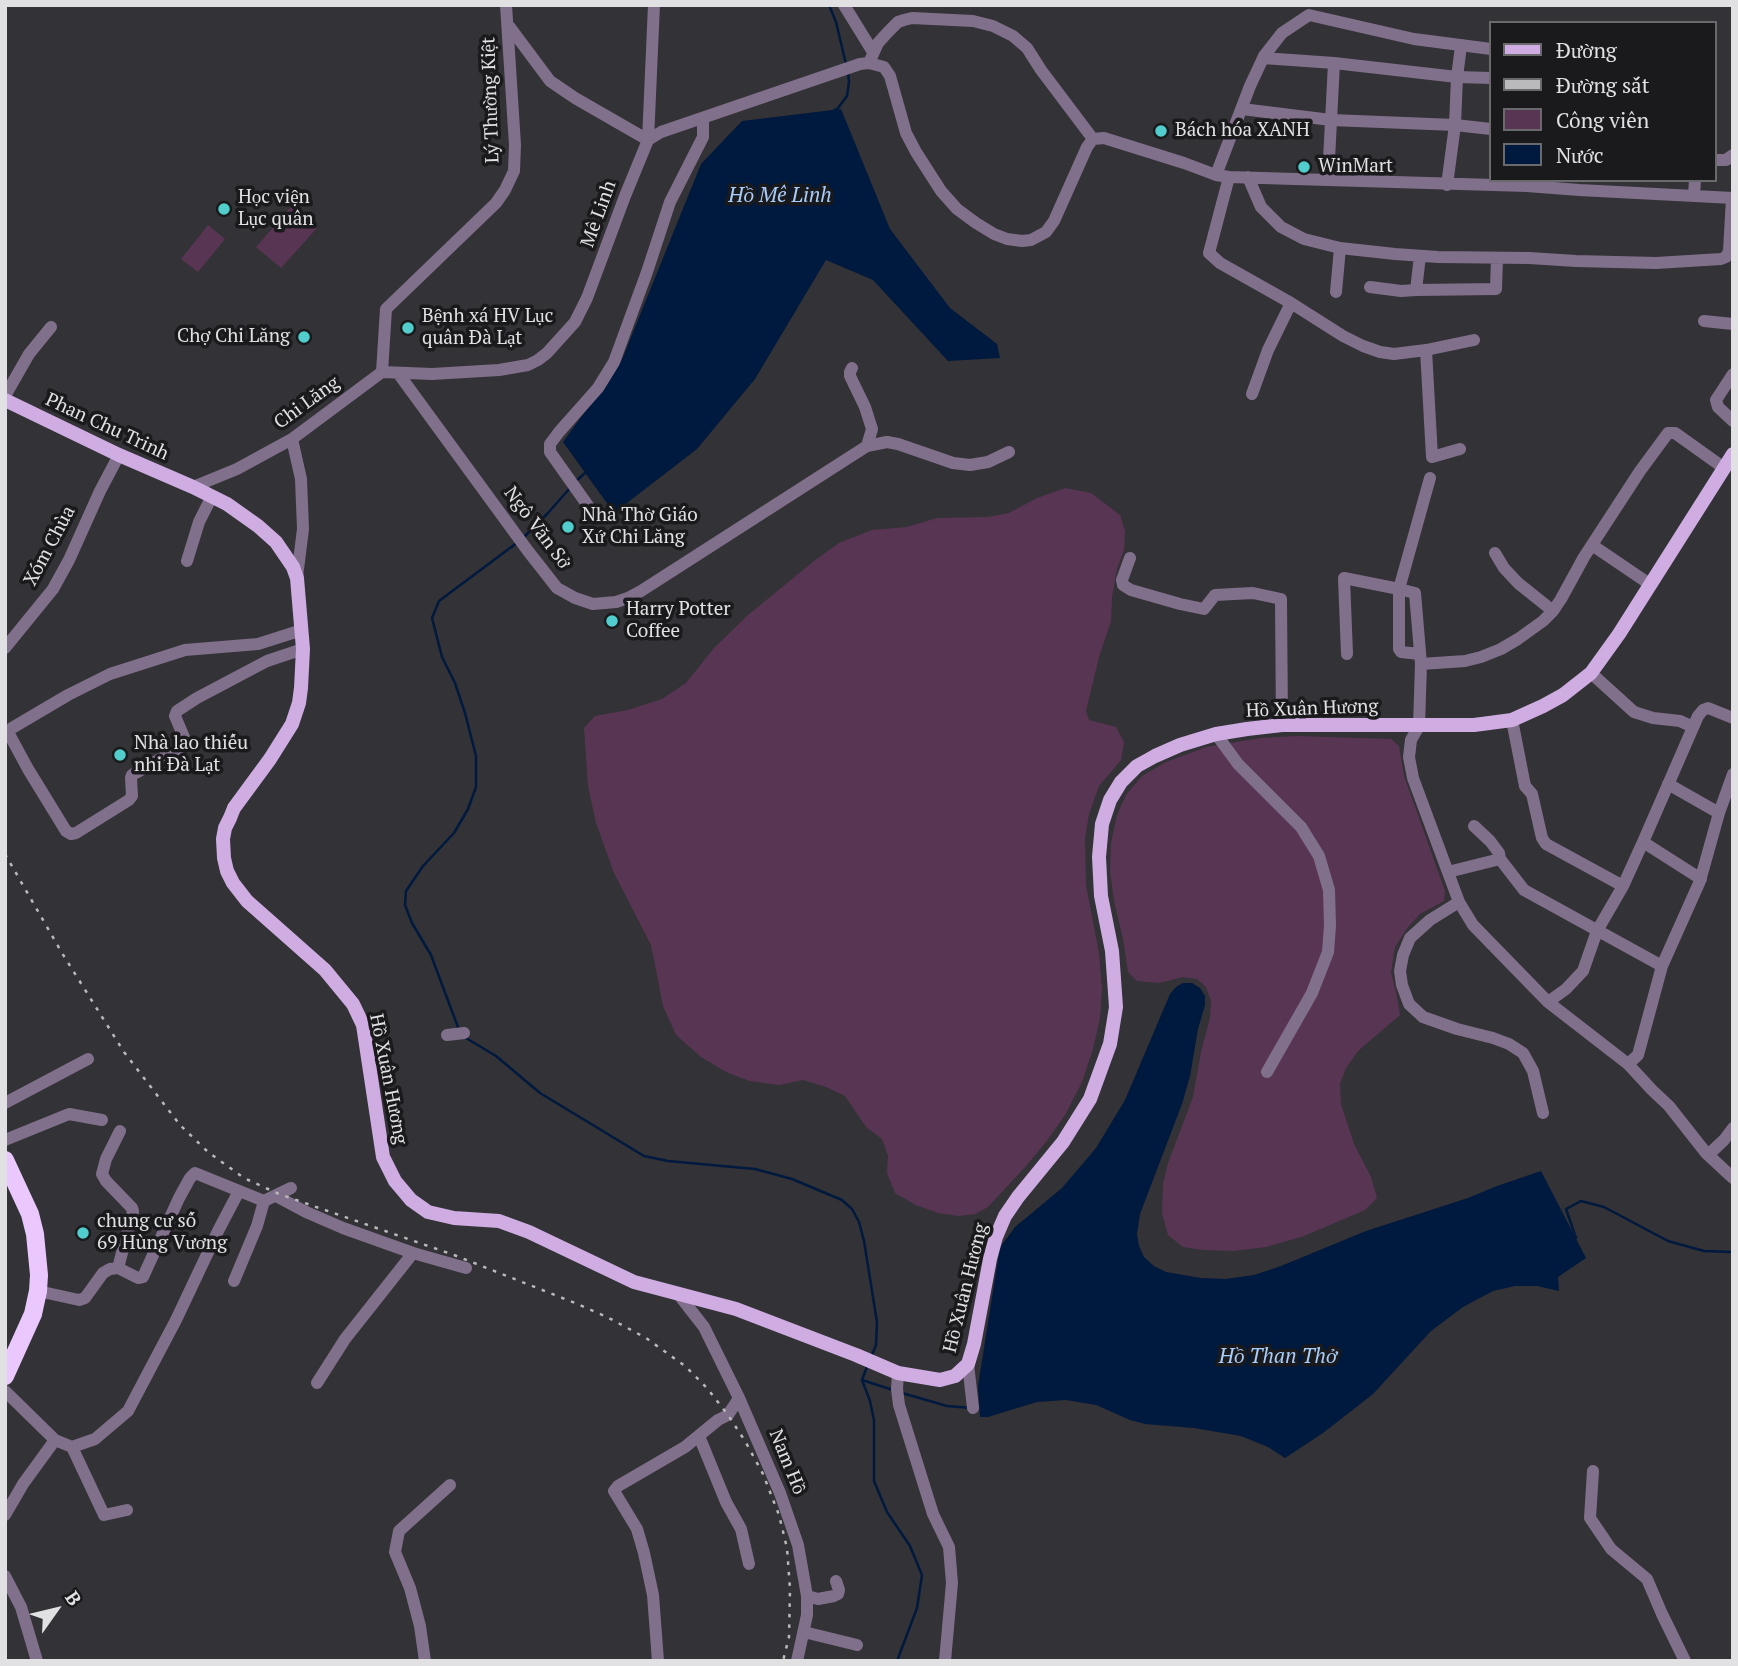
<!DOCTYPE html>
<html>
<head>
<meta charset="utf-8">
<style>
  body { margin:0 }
  #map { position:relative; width:1738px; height:1666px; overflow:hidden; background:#333236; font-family:"PT Serif",serif }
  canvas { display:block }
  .frame { position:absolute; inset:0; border:7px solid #e1e1e3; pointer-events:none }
  .legend { position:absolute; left:1489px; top:21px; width:228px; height:161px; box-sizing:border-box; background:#1a1a1c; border:2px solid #6a6a6c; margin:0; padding:9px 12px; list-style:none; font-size:21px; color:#e1e1e3 }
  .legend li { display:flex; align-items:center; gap:14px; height:35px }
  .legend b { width:35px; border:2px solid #6a6a6c }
  .north { position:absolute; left:21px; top:1575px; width:70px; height:70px; -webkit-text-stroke:5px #1a1a1c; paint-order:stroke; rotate:56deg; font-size:19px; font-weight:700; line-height:28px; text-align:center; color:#e1e1e3 }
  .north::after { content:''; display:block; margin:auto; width:24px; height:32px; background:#e1e1e3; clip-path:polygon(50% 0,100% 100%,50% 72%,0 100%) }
</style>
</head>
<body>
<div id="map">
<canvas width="1738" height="1666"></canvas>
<div class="frame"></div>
<ul class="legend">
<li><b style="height:9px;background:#cfade3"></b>Đường</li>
<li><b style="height:9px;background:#bababc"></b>Đường sắt</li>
<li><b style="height:19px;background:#593554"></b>Công viên</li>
<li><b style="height:19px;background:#00193e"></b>Nước</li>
</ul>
<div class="north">B</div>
</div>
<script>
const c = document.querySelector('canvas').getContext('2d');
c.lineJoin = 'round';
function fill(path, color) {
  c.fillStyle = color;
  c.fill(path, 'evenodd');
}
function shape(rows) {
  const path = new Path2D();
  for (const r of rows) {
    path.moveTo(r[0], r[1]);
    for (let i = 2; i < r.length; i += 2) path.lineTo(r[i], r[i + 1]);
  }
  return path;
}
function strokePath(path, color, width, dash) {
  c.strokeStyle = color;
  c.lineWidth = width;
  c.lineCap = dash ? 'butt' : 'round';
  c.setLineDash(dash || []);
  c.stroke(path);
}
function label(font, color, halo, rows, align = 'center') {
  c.font = font + ' "PT Serif",serif';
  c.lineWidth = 7;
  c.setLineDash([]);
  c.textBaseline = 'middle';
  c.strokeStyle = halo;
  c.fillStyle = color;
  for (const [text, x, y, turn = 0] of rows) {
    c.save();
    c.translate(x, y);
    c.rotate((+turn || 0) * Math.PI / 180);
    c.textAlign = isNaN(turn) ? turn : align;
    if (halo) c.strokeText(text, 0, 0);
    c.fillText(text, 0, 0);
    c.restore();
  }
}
const green = shape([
  [292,206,317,228,281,268,256,247],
  [208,225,225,239,198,272,181,259],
  [1065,488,1091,493,1120,515,1125,531,1124,550,1117,569,1112,597,1111,621,1099,657,1086,711,1089,720,1116,727,1124,742,1121,760,1099,786,1089,814,1085,839,1086,885,1099,953,1102,990,1100,1018,1093,1049,1082,1082,1065,1115,1046,1142,1025,1167,988,1207,975,1214,959,1216,938,1213,916,1205,895,1193,887,1173,888,1156,882,1139,866,1127,845,1096,826,1087,803,1080,779,1085,750,1081,728,1073,701,1057,676,1035,663,1006,651,945,614,873,596,823,588,786,584,728,595,716,628,710,662,699,686,683,714,648,748,615,814,561,839,543,872,530,907,527,937,518,988,517,1009,513,1037,498],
  [1296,736,1391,739,1399,746,1404,776,1445,891,1444,901,1420,914,1408,927,1395,947,1391,972,1397,997,1400,1015,1358,1051,1346,1068,1340,1084,1341,1104,1354,1144,1371,1177,1377,1198,1365,1210,1304,1236,1266,1247,1233,1251,1203,1250,1183,1247,1168,1235,1162,1213,1163,1184,1168,1163,1193,1097,1201,1052,1210,1018,1211,1001,1206,987,1197,979,1183,977,1159,983,1137,981,1128,972,1123,939,1114,901,1110,871,1111,843,1117,815,1126,795,1142,776,1166,762,1206,747,1261,738]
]);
const water = shape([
  [841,109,890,229,950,308,997,344,1000,358,948,361,873,280,826,260,755,379,697,449,614,513,563,442,621,362,701,164,742,121],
  [1183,983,1192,983,1200,988,1205,996,1205,1005,1198,1029,1190,1076,1182,1104,1140,1214,1137,1234,1139,1246,1144,1257,1154,1266,1166,1272,1201,1278,1225,1279,1254,1275,1281,1266,1366,1231,1468,1198,1497,1186,1541,1171,1586,1258,1558,1277,1559,1291,1537,1286,1515,1286,1493,1291,1463,1307,1431,1331,1373,1394,1323,1433,1285,1458,1268,1447,1241,1436,1194,1428,1145,1424,1130,1420,1096,1405,1066,1400,1037,1402,988,1417,980,1417,978,1386,999,1253,1001,1246,1015,1227,1062,1188,1096,1148,1125,1100,1170,994,1176,987]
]);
const stream = shape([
  [829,5,836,22,846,64],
  [833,111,838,108,847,96,849,82,848,71],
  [575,482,586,472],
  [523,538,547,514,571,487],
  [459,1030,431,955,412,923,405,905,406,891,423,866,454,833,468,809,476,787,476,756,465,713,455,683,442,657,432,618,439,601,518,542],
  [466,1038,496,1056,540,1093,644,1156,668,1161,755,1169,792,1179,842,1200,852,1209,859,1222,864,1241,877,1322,876,1345,872,1355],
  [1576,1238,1566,1209,1581,1201,1604,1207,1668,1241,1704,1251,1733,1252],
  [868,1364,862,1380,870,1401,874,1420,874,1481,887,1512,910,1546,922,1575,917,1608,897,1661],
  [862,1380,893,1390],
  [902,1393,947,1406,971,1408]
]);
const minor = shape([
  [844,5,873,52],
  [509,26,550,81,575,98,648,140,654,5],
  [1263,58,1334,63,1457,77,1491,78],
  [869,63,878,43,888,32,898,22,904,20,912,18,973,21,993,26,1013,36,1027,48,1041,70,1093,139],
  [1242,109,1331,120,1455,125,1491,129],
  [1715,160,1726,160,1733,155],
  [1216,175,1250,86,1264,56,1282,33,1309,15,1414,39,1491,49],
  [1229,177,1209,253,1220,263,1291,303,1343,336,1363,346,1380,352,1394,354,1426,350,1474,340],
  [1248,177,1261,207,1281,227,1304,239,1340,248,1395,254,1438,257,1529,258,1576,261,1656,263,1721,259,1726,257,1729,251,1732,198],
  [1328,179,1334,63],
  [1447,185,1455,125,1457,77,1461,46],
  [1694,196,1695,180],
  [1420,256,1416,290,1496,289,1497,258],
  [1370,287,1401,291,1416,290],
  [1336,292,1340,248],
  [1704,321,1733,324],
  [1426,350,1432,457,1460,449],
  [852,368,850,372,850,376,865,407,872,429,867,446],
  [382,372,432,374,499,370,528,365,538,360,547,353,575,322,587,298,625,196,648,140,661,132,860,64,869,63,884,67,890,76,906,133,916,152,941,191,957,209,976,223,994,234,1007,239,1022,241,1031,240,1046,232,1054,221,1087,147,1093,139,1104,138,1184,163,1216,175,1229,177,1527,186,1579,190,1733,198],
  [382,372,386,309,496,203,505,190,514,171,515,145,506,5],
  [398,373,528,551,557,588,575,598,593,604,616,602,628,598,641,591,867,446,887,442,898,444,953,463,970,465,988,462,1009,452],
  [1733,374,1716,400,1718,407,1733,421],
  [1252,394,1268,350,1291,303],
  [5,396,29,354,51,327],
  [292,439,301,479,303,529,297,577],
  [1430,478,1399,589,1415,593,1421,664,1419,726,1411,740,1409,757,1413,778,1459,902,1473,925,1548,1002,1628,1064,1652,1090,1669,1106,1706,1153,1733,1178],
  [193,487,237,469,292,439,382,372],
  [596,517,550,452,550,444,559,432,598,388,614,362,647,272,670,202,703,137,703,119],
  [1592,545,1651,585],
  [1495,553,1504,568,1518,583,1553,611],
  [1130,558,1122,580,1123,585,1131,590,1180,604,1204,609,1215,595,1253,593,1281,599,1282,725],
  [187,561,199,522,212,496],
  [302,630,258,644,185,650,110,674,68,695,12,728,8,732,28,769,66,831,71,834,76,833,129,800,132,796,131,778,132,775,183,746,186,742,175,716,177,711,197,698,267,661,303,649],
  [5,648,53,589,69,560,100,491,119,455],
  [1347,654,1344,578,1399,589,1399,649,1401,652,1420,654],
  [1421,664,1465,661,1481,657,1501,649,1518,639,1543,621,1553,611,1561,599,1584,557,1640,471,1668,433,1675,433,1724,468],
  [1591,673,1634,712,1653,718,1680,721,1693,727],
  [1512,720,1525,786,1532,794,1542,838,1546,844,1623,886],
  [1216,734,1238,764,1301,827,1319,856,1329,890,1330,926,1328,952,1312,993,1267,1072],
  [1668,784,1719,813],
  [1474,826,1490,841,1499,853,1500,859,1524,890,1662,966],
  [1643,842,1701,879],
  [1448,872,1500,859],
  [1459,902,1430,920,1410,938,1403,955,1400,971,1402,985,1409,1004,1423,1017,1457,1029,1493,1038,1509,1044,1523,1053,1533,1071,1543,1113],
  [1548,1002,1566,989,1583,971,1597,931,1623,886,1643,842,1698,716,1703,710,1708,708,1733,718],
  [447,1035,464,1033],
  [1628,1064,1638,1055,1662,966,1700,881,1719,813,1733,774],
  [5,1103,88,1059],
  [5,1140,69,1114,102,1120],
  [1708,1155,1724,1140,1733,1128],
  [276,1196,306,1212,343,1228,413,1253,466,1268],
  [118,1268,133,1211,132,1208,106,1181,102,1174,106,1159,120,1131],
  [234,1281,257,1226,264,1201],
  [38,1291,79,1300,85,1298,103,1273,110,1269,118,1268,138,1278,143,1277,179,1198,190,1178,195,1173,264,1201,291,1188],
  [679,1295,704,1327,739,1398,780,1493,798,1545,807,1596,807,1615,797,1661],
  [968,1364,973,1408],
  [898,1373,897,1389,899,1405,933,1514,949,1547,952,1583,945,1661],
  [317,1383,345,1339,413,1253],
  [5,1391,55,1440,72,1447,104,1515,127,1510],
  [699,1436,726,1502,741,1529,749,1564],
  [72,1447,95,1439,128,1411,176,1320,219,1229,239,1191],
  [1593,1471,1590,1518,1611,1549,1647,1579,1662,1614,1685,1661],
  [5,1515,23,1484,55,1440],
  [5,1576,21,1607,37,1661],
  [807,1596,818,1599,834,1596,838,1594,839,1590,836,1581],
  [804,1632,857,1645],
  [425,1661,420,1626,410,1588,395,1552,399,1531,450,1485],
  [658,1661,653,1595,644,1553,637,1529,614,1491,618,1486,685,1447,718,1420,728,1415,739,1398]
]);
const major = shape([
  [5,400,119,455,193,487,227,504,258,526,276,542,293,567,297,578,303,649,301,688,299,703,292,724,270,759,234,808,230,818,225,828,223,839,224,858,227,871,233,883,247,901,325,970,353,1004,363,1025,383,1157,395,1181,411,1200,428,1212,454,1218,499,1221,529,1232,634,1282,736,1309,856,1355,898,1373,940,1380,955,1376,968,1364,974,1344,990,1259,996,1237,1005,1216,1018,1197,1063,1142,1090,1099,1110,1044,1116,1007,1112,951,1101,896,1099,857,1102,824,1110,800,1121,782,1137,766,1155,756,1180,745,1216,734,1247,729,1282,725,1474,725,1512,720,1543,706,1563,695,1591,673,1619,634,1733,454]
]);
const highway = shape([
  [5,1160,30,1214,35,1234,39,1275,38,1291,33,1314,5,1376]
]);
const rail = shape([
  [5,854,62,953,124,1052,180,1125,208,1152,244,1178,279,1194,454,1255,575,1303,607,1317,646,1338,685,1366,707,1388,728,1415,745,1441,763,1474,779,1515,787,1548,790,1589,789,1637,783,1661]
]);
const markers = [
  [1161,131,7,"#52cdce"],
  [1304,167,7,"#52cdce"],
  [224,209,7,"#52cdce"],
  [408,328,7,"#52cdce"],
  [304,337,7,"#52cdce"],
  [568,527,7,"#52cdce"],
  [612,621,7,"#52cdce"],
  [120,755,7,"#52cdce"],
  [83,1233,7,"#52cdce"]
];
const streetNames = [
  ["Lý Thường Kiệt",491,100,-92],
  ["Mê Linh",599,214,-70],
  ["Chi Lăng",307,403,-36],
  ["Phan Chu Trinh",107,427,25],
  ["Ngô Văn Sở",537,528,53],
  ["Xóm Chùa",50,546,-62],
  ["Hồ Xuân Hương",1312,709,-2],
  ["Hồ Xuân Hương",388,1079,79],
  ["Hồ Xuân Hương",966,1288,-76],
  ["Nam Hồ",787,1462,68]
];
const poiNames = [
  ["Bách hóa XANH",1175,131],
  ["WinMart",1318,167],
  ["Học viện",238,198],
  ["Lục quân",238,220],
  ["Bệnh xá HV Lục",422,317],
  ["quân Đà Lạt",422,339],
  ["Chợ Chi Lăng",290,337,"right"],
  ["Nhà Thờ Giáo",582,516],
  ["Xứ Chi Lăng",582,538],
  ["Harry Potter",626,610],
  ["Coffee",626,632],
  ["Nhà lao thiếu",134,744],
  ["nhi Đà Lạt",134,766],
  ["chung cư số",97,1222],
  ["69 Hùng Vương",97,1244]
];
const waterNames = [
  ["Hồ Mê Linh",780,196],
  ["Hồ Than Thở",1278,1357]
];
fill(green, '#593554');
fill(water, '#00193e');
strokePath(stream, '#00193e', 2.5);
strokePath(minor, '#81708b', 12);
strokePath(major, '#cfade3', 14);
strokePath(highway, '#eac8fd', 18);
strokePath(rail, '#bababc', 2.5, [3.5, 7]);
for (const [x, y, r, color] of markers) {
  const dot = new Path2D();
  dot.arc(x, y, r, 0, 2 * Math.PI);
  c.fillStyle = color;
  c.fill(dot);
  strokePath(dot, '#1a1a1c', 2.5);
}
label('19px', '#e1e1e3', '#1a1a1c', streetNames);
label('19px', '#e1e1e3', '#1a1a1c', poiNames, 'left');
label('italic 21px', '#a7cdfc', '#1a1a1c', waterNames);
</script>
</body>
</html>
